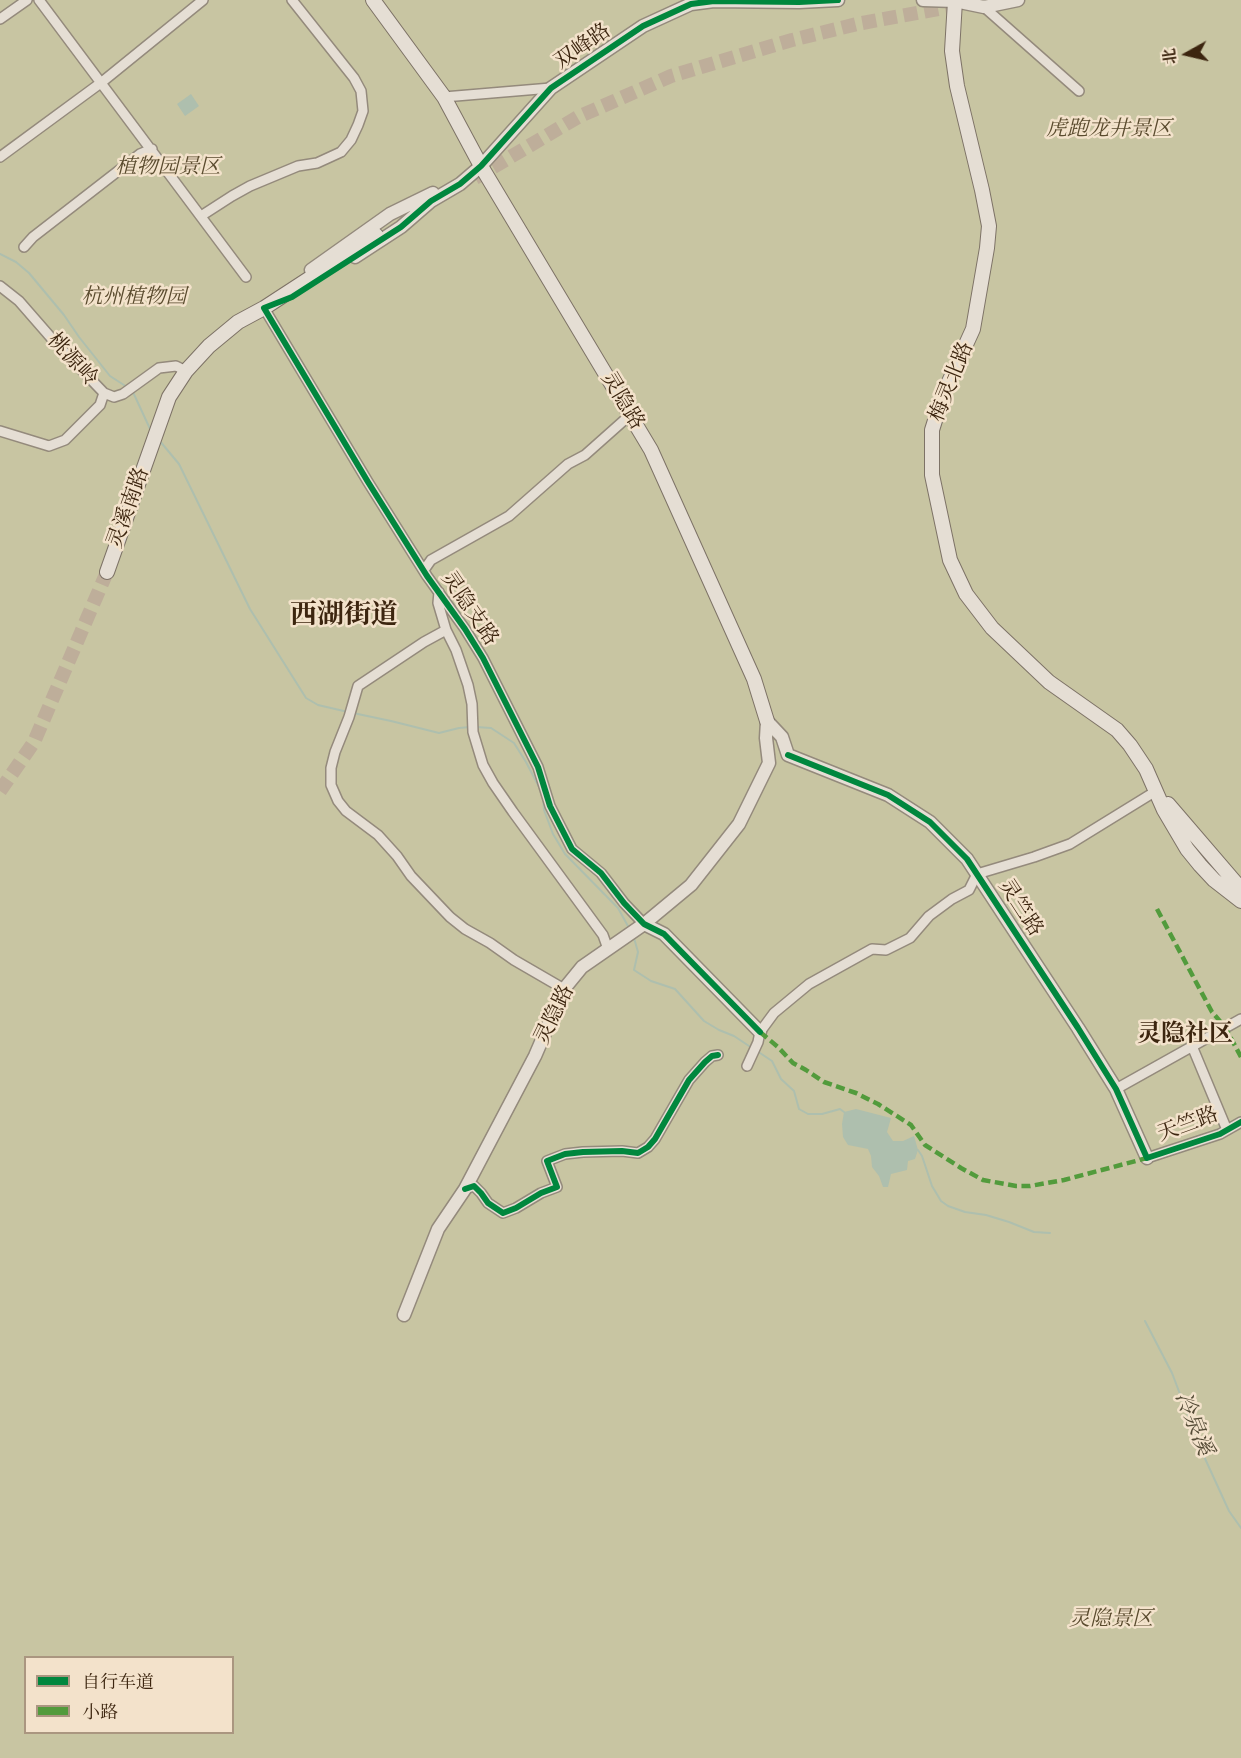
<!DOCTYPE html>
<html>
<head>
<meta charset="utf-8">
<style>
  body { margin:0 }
  #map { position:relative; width:1241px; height:1758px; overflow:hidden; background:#ded0bd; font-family:"Gentium Book Plus","Noto Serif SC",serif }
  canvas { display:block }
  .legend { position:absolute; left:24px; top:1656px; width:210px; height:78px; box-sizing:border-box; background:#f3e2cb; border:2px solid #aa9680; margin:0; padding:8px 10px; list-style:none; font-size:18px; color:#3c250f }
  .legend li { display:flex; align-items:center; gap:12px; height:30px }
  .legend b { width:30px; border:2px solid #aa9680 }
  .north { position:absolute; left:1157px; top:24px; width:60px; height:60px; -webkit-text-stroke:4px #f3e2cb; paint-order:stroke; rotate:262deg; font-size:16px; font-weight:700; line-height:24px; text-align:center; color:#3c250f }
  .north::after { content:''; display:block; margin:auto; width:21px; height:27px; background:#3c250f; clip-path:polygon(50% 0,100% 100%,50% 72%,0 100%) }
</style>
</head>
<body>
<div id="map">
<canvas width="1241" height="1758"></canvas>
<ul class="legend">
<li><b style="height:8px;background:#00873e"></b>自行车道</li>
<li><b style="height:8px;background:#529b3c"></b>小路</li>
</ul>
<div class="north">北</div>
</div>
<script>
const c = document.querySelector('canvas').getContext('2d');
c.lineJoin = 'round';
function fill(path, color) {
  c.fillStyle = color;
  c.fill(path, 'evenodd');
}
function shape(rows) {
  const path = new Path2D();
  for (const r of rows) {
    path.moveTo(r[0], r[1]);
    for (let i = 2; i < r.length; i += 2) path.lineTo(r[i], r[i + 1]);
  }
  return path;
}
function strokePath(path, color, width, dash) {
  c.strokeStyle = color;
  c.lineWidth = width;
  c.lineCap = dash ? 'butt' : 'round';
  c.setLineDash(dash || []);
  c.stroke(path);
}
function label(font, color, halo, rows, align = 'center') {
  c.font = font + ' "Gentium Book Plus","Noto Serif SC",serif';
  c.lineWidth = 5;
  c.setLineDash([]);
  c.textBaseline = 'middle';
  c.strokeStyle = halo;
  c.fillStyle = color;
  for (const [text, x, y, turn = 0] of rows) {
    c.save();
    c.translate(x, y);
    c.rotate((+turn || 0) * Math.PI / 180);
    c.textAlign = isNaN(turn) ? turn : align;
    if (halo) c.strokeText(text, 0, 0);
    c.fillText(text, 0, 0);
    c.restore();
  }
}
const green = shape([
  [0,0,1241,0,1241,1758,0,1758],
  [26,1658,232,1658,232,1732,26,1732]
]);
const water = shape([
  [191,94,199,106,185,116,177,104],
  [856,1109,891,1118,887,1132,893,1141,903,1141,914,1136,918,1150,915,1159,908,1161,907,1170,891,1174,888,1187,883,1187,879,1176,872,1167,871,1156,868,1149,848,1145,843,1137,842,1124,844,1112]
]);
const stream = shape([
  [0,254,16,262,29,273,64,315,79,337,110,376,127,387],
  [132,390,151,431],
  [159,440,179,464,250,609,306,698,318,705,348,712],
  [353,713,391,721,439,733,459,728,470,727],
  [476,727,491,728,514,743,526,762,539,787],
  [543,795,544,810,553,834,565,854,618,908,629,928],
  [634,938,638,952,634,970,651,981,675,989,704,1021,719,1030,734,1036,752,1048],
  [757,1051,772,1061,781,1079,794,1091,799,1109,808,1114,822,1114,840,1109,844,1112],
  [918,1150,922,1156,932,1186,941,1201,948,1206,965,1212,986,1215,1009,1222,1034,1232,1050,1233],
  [1145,1321,1172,1373,1202,1452,1229,1511,1241,1528]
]);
const secondaryTunnel = shape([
  [475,178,578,117,671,76,792,40,857,24,987,0],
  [0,791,34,742,107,572]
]);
const minor = shape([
  [39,0,246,277],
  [984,7,1079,91],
  [0,19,27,0],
  [444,97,551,88],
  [0,157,102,82,203,0],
  [201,216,232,196,250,186,298,166,317,163,341,152,351,140,358,125,363,111,361,91,354,78,292,0],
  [24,247,33,237,140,154,152,149],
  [0,286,19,301,53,340,104,393,114,397,123,394,159,368,176,366,186,371],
  [264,308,368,482,427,576,465,629,483,658,538,767,550,806,572,849,601,873,624,903,644,924],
  [0,431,49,446,65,440,100,405,104,393],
  [424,570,431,560,509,516,568,464,585,455,630,415],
  [439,592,438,603,446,630,424,642,358,686,349,717,335,752,331,768,331,785,338,801,346,811,378,835,397,856,411,876,450,917,465,929,490,943,514,960,564,989],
  [446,630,456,650,468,685,472,704,473,732,483,765,493,783,513,812,603,935,608,949],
  [1192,1046,1227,1130],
  [747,1066,758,1042,760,1032,774,1013,809,984,872,949,886,950,910,938,929,916,952,899,969,890,977,874,1034,857,1070,844,1156,791],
  [1116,1089,1241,1019],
  [1147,1158,1220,1134,1241,1122],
  [465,1189,474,1186,481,1193,488,1203,503,1213,516,1208,541,1193,557,1187,547,1161,565,1154,583,1152,622,1151,638,1153,648,1147,655,1139,689,1080,705,1062,712,1056,718,1055]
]);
const tertiary = shape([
  [923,0,955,1,984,7,1018,0],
  [355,257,401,227,431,201,460,184,481,166,551,88,643,26,691,4,714,1,799,2,838,0],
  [311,270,390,214,433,193],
  [767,721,766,738,769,763],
  [767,721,782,737,788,755],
  [788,755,888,795,930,822,967,859,1078,1028,1116,1089,1147,1158],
  [644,924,664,934,760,1032],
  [404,1315,438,1229,465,1189,535,1056,564,989,582,967,644,924,691,885,739,824,769,763]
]);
const secondary = shape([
  [373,0,444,97,481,166,651,450,754,679,767,721],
  [955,1,952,51,957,86,982,190,989,226,987,248,973,329,943,395,932,430,932,475,950,560,966,594,992,628,1049,682,1117,730,1130,745,1146,769,1164,810,1187,849,1200,865,1214,880,1241,901],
  [107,572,169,397,186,371,209,346,238,322,264,308,376,235],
  [1168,804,1241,889]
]);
const quiet = shape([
  [1157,909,1212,1012,1225,1027,1241,1057],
  [760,1032,778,1047,793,1063,806,1070,824,1082,856,1093,878,1104,911,1125,925,1145,961,1168,983,1180,1016,1186,1030,1186,1064,1180,1147,1158]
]);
const cycleway = shape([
  [788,755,888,795,930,822,967,859,1078,1028,1116,1089,1147,1158,1220,1134,1241,1122],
  [760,1032,664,934,644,924,624,903,601,873,572,849,550,806,538,767,483,658,465,629,427,576,368,482,264,308,292,297,401,227,431,201,460,184,481,166,551,88,643,26,691,4,714,1,799,2,838,0],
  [465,1189,474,1186,481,1193,488,1203,503,1213,516,1208,541,1193,557,1187,547,1161,565,1154,583,1152,622,1151,638,1153,648,1147,655,1139,689,1080,705,1062,712,1056,718,1055]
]);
const streetNames = [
  ["双峰路",583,47,-35],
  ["桃源岭",72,360,47],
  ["梅灵北路",952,382,-68],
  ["灵隐路",622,401,59],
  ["灵溪南路",129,508,-70],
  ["灵隐支路",469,609,56],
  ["灵竺路",1020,908,57],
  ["灵隐路",555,1015,-64],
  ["天竺路",1188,1125,-20]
];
const parkNames = [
  ["虎跑龙井景区",1109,130],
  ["植物园景区",168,168],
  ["杭州植物园",134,298],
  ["灵隐景区",1111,1620]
];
const waterNames = [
  ["冷泉溪",1193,1424,68]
];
const quarterNames = [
  ["灵隐社区",1185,1035]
];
const districtNames = [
  ["西湖街道",344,616]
];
fill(green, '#c8c5a2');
fill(water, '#aebfae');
strokePath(stream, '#aebfae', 2);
strokePath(secondaryTunnel, '#beae9a', 14, [14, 7]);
strokePath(minor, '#948a7c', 12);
strokePath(tertiary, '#948a7c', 15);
strokePath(secondary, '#7d7266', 16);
strokePath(minor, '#e5ded4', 9);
strokePath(tertiary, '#e5ded4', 12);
strokePath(secondary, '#e5ded4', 14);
strokePath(quiet, '#529b3c', 4.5, [9, 4.5]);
strokePath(cycleway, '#00873e', 6);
label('21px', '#3c250f', '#f3e2cb', streetNames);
label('italic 21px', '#5a4b2e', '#f3e2cb', parkNames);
label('italic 22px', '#534a35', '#f3e2cb', waterNames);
label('bold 24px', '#3c250f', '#f3e2cb', quarterNames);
label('bold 27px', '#3c250f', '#f3e2cb', districtNames);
</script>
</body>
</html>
